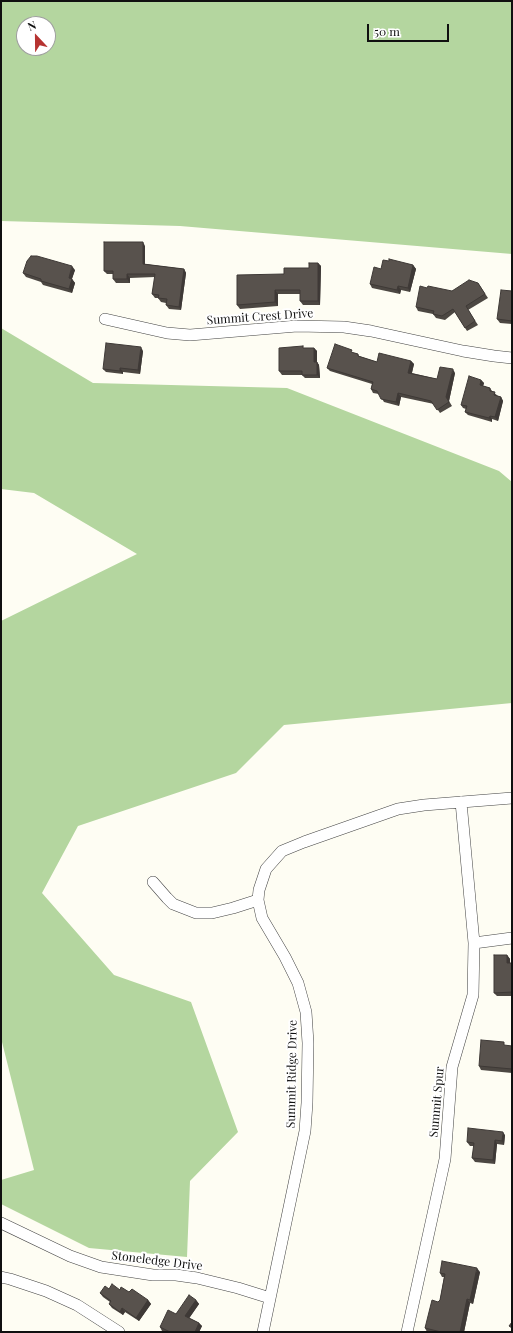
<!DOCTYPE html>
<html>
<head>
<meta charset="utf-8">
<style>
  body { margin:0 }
  #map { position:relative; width:513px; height:1333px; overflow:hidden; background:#fefdf3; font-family:"Playfair Display",serif }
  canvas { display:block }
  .frame { position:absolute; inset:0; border:2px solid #101010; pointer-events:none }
  .north { position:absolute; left:16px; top:16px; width:40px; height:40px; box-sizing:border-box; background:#fff; border:1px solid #9f9f9f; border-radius:50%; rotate:338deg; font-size:11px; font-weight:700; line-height:16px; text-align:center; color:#101010 }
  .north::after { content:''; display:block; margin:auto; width:14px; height:18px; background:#b63331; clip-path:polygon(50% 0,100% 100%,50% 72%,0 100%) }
  .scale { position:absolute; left:367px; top:24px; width:82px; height:18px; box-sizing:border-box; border:2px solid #101010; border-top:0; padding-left:5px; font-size:12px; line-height:14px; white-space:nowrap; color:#101010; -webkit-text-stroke:3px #fff; paint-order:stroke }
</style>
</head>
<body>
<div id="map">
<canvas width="513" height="1333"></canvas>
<div class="frame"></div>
<div class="north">N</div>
<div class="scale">50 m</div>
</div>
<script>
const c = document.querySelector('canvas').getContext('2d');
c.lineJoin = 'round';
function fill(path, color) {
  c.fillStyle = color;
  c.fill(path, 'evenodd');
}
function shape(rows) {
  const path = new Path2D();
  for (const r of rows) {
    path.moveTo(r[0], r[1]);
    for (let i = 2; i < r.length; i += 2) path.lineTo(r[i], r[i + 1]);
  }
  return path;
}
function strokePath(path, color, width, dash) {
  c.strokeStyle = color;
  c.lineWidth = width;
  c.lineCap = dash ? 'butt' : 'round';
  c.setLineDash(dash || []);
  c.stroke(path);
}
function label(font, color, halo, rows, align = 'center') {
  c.font = font + ' "Playfair Display",serif';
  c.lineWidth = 4;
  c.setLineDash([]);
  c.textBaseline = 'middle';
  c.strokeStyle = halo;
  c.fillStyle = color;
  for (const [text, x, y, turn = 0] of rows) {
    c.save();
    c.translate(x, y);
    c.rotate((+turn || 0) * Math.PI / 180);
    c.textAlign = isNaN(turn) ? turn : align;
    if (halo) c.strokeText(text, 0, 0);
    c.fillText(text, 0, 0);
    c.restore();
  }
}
const forest = shape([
  [1,1,512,1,512,254,180,226,1,221],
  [24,24,48,24,48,48,24,48],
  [1,328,93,383,287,388,499,471,512,482,512,703,284,725,236,773,78,826,42,893,114,975,191,1002,238,1132,190,1181,187,1257,89,1248,1,1204,1,1180,34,1170,1,1038,1,621,137,554,34,493,1,489]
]);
const minor = shape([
  [105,319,167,333,190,335,297,326,344,327,371,331,463,351,494,356,512,358],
  [153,882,167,898,173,904,196,913,212,913,233,908,258,900],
  [474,943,512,938],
  [1,1223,70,1256,101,1267,153,1275,176,1275,197,1278,238,1288,270,1298],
  [1,1277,10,1279,46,1291,77,1305,119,1332],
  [263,1332,305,1131,307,1103,308,1043,306,1012,298,983,285,957,262,918,258,900,259,890,266,869,282,851,304,842,398,809,424,805,512,798],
  [407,1332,445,1159,452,1067,473,995,474,943,461,802]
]);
const wall = shape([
  [145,246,145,264,184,269,186,273,181,310,169,309,166,305,166,303,161,302,158,298,155,298,152,294,155,277,130,278,130,283,116,283,113,279,113,274,107,274,104,271],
  [389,261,413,265,416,269,410,292,401,290,400,294,372,288,370,284,381,269],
  [318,263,321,266,320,305,303,305,300,301,300,294,278,294,278,306,240,309,237,305,284,274,309,268],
  [75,270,72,279,75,283,72,293,43,285,41,282,26,277,23,273],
  [478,283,488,298,468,310,478,325,467,331,455,312,445,320,436,318,433,314,418,311,416,307,452,291],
  [512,291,512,324,500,323,497,319],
  [305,348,314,348,317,351,317,362,319,365,320,378,305,378,302,375,282,375,279,371],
  [143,351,140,374,123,372,123,374,106,372,103,369],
  [354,353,358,354,359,356,377,362,411,361,414,364,412,373,437,379,455,373,449,401,452,406,440,413,434,404,401,397,399,406,384,402,379,394,373,393,371,389,372,384,330,371,327,368],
  [481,380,484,383,483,386,490,388,492,391,498,396,501,397,503,401,498,421,492,419,492,422,468,415,465,412,466,409,463,408,461,405],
  [507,955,510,959,510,963,512,963,512,996,497,996,494,993],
  [507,1046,512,1046,512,1073,481,1070,479,1066],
  [505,1135,504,1145,497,1144,495,1164,475,1162,472,1158,474,1146,470,1146,467,1142],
  [480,1272,473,1304,470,1303,464,1332,427,1332,425,1328,438,1302,440,1300,444,1277,442,1277,440,1273],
  [109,1289,120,1290,129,1292,148,1300,151,1304,139,1321,125,1312,123,1315,112,1308,109,1304,110,1302,103,1297,100,1293],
  [196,1300,199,1304,189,1318,199,1323,202,1326,199,1332,165,1332,162,1331,160,1327,176,1314]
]);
const shadedWall = shape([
  [143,242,145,246,145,268,143,264],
  [318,263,321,266,320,305,318,301],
  [413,265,416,269,410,292,408,288],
  [72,266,75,270,71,281,69,278],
  [184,269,186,273,181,310,179,307],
  [127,274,130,278,130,283,127,279],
  [72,279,75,283,72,293,69,289],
  [398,286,401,290,400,294,397,290],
  [275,290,278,294,278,306,275,302],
  [141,347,143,351,140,374,138,370],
  [314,348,317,351,317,366,314,362],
  [411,361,414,364,411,376,408,373],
  [317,362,319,365,320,378,317,375],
  [120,368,123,372,123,374,120,371],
  [453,369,455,373,449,401,446,397],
  [481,380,484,383,482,389,480,385],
  [398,393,401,397,399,406,396,402],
  [501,397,503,401,498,421,495,417],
  [490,416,492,419,492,422,489,418],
  [507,955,510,959,510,967,507,963],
  [503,1132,505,1135,504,1145,502,1141],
  [495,1140,497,1144,495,1164,493,1160],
  [477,1268,480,1272,473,1304,470,1300],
  [467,1299,470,1303,464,1332,460,1332],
  [148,1300,151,1304,139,1321,136,1318],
  [196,1300,199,1304,188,1320,185,1316],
  [122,1308,125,1312,123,1315,120,1312],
  [199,1323,202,1326,199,1332,195,1332]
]);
const building = shape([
  [104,242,143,242,143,264,184,269,179,307,166,305,167,299,158,298,159,295,152,294,155,274,127,274,127,279,113,279,113,271,104,271,104,242],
  [31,256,37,256,72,266,69,278,72,279,69,289,41,281,41,279,23,273,27,261,31,256],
  [389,259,413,265,408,288,398,286,397,290,370,284,374,267,381,269,383,260,389,261,389,259],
  [309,263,318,263,318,301,300,301,300,290,275,290,275,302,237,305,237,275,284,274,284,268,309,268,309,263],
  [469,280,478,283,485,294,466,306,475,321,465,328,453,309,442,316,433,314,434,311,416,307,420,286,427,288,428,286,452,291,469,280],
  [501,290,512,291,512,321,497,319,501,290],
  [106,343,141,347,138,370,120,368,120,371,103,369,106,343],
  [335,344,352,350,351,352,358,354,358,356,377,362,379,353,411,361,408,373,437,379,440,367,453,369,446,397,449,402,437,410,431,401,398,393,396,402,381,399,377,391,371,389,373,382,327,368,335,344],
  [303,346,303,348,314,348,314,362,317,362,317,375,302,375,302,371,279,371,279,348,303,346],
  [469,376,481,380,480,385,490,388,490,391,495,392,494,395,501,397,495,417,490,416,489,418,465,412,467,406,461,405,469,376],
  [494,955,507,955,507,963,512,963,512,992,494,993,494,955],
  [481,1040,504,1042,504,1045,512,1046,512,1069,479,1066,481,1040],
  [468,1128,503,1132,502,1141,495,1140,493,1160,472,1158,474,1143,467,1142,468,1128],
  [442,1261,477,1268,470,1300,467,1299,460,1332,441,1332,425,1328,432,1300,438,1302,440,1300,445,1274,440,1273,442,1261],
  [112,1284,120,1290,121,1287,129,1292,132,1289,148,1300,136,1318,122,1308,120,1312,109,1304,111,1301,100,1293,105,1286,109,1289,112,1284],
  [189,1295,196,1300,185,1316,199,1323,195,1332,170,1332,160,1327,168,1310,176,1314,189,1295],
  [512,1322,512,1328,509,1326,512,1322]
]);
const streetNames = [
  ["Summit Crest Drive",260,317,-4],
  ["Summit Ridge Drive",292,1074,-89],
  ["Summit Spur",437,1102,-85],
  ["Stoneledge Drive",157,1261,7]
];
fill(forest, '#b4d69f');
strokePath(minor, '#434343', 12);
strokePath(minor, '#fff', 11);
fill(wall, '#4c4742');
fill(shadedWall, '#3e3936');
fill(building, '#58524d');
strokePath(building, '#3e3936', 1);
label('12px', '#101010', '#fff', streetNames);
</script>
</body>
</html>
